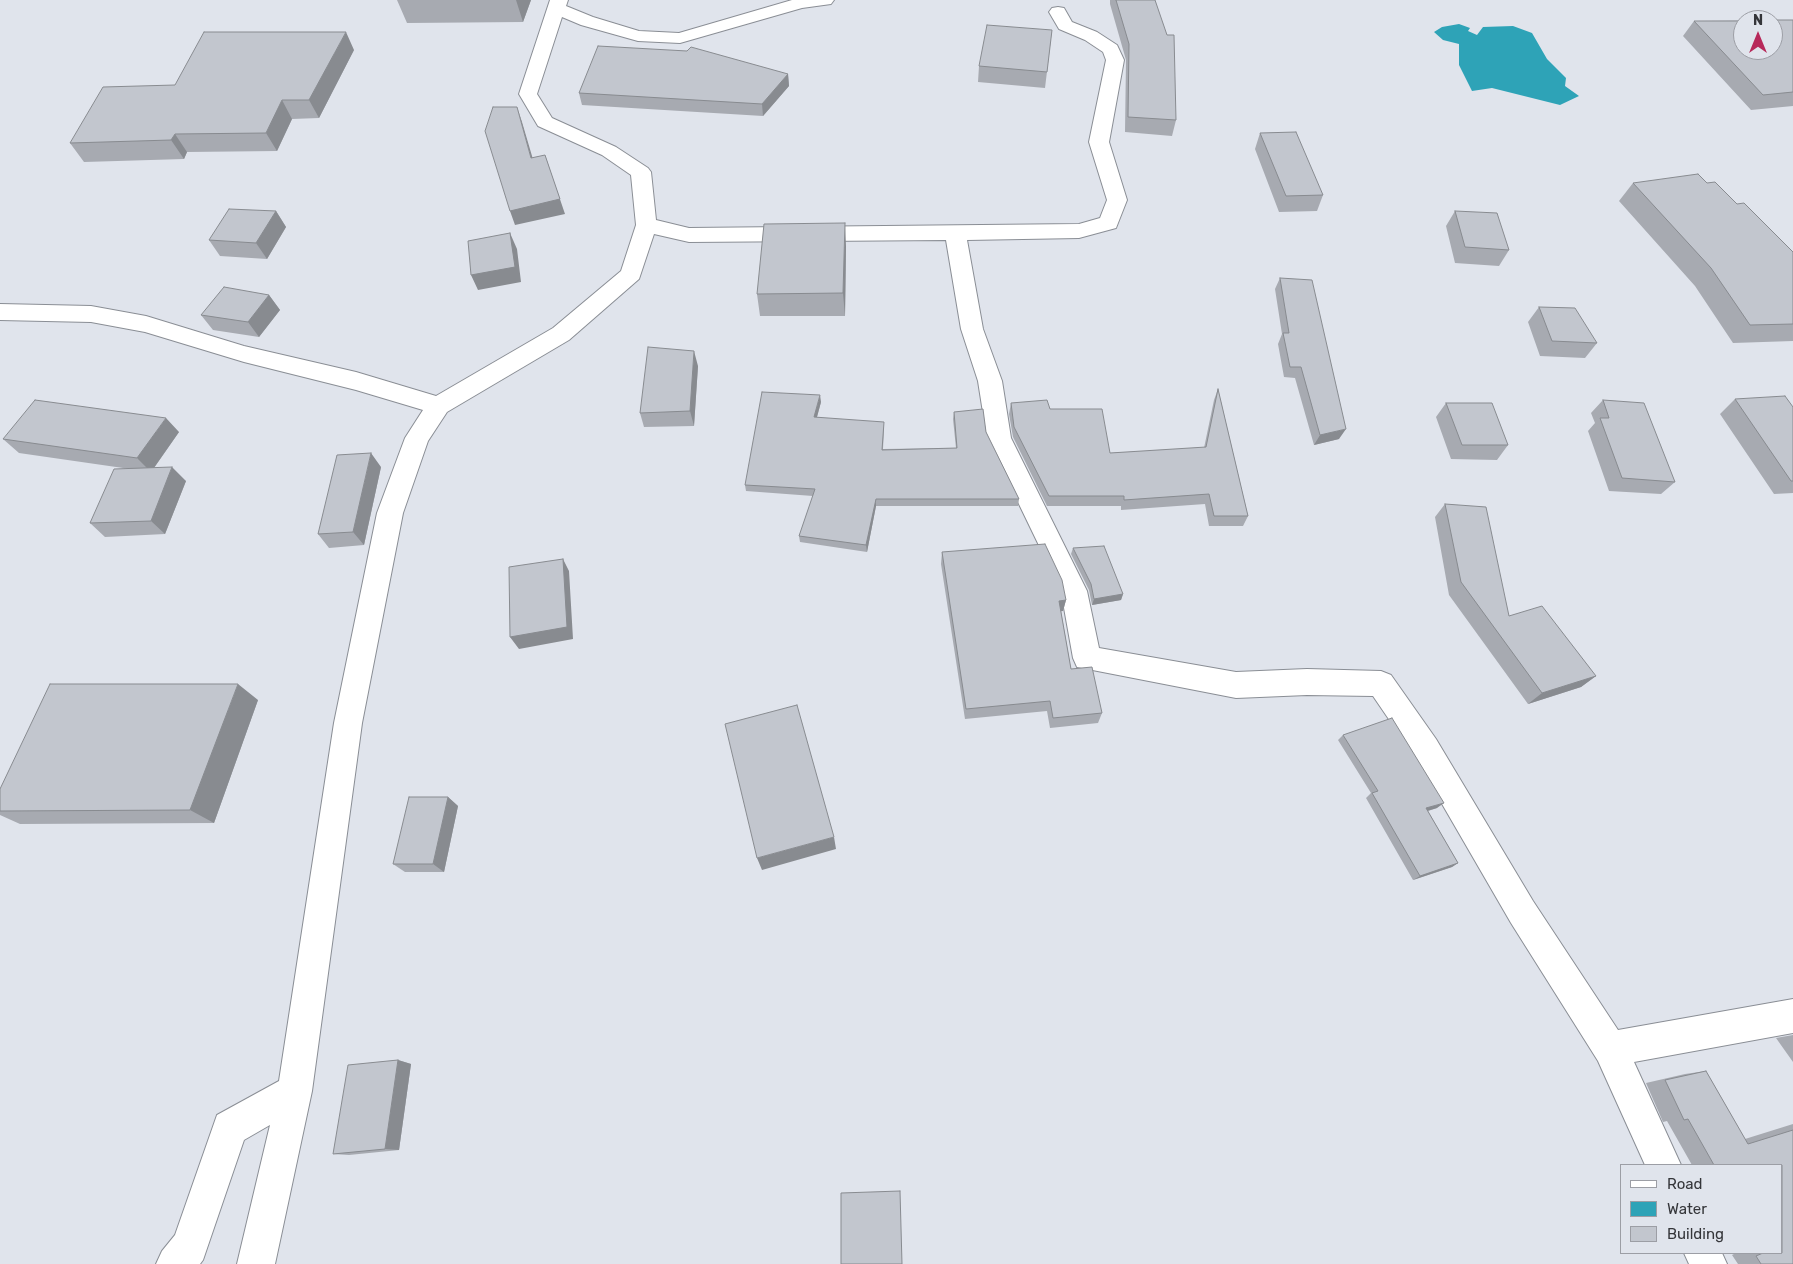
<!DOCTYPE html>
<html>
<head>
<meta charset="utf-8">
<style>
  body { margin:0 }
  #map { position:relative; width:1793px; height:1264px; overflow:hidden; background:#e0e4ec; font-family:Rubik,sans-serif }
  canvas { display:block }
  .legend { position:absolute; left:1620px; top:1164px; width:162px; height:90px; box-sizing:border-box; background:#e0e4ec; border:1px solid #9c9ea5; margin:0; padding:6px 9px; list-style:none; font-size:15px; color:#35363a }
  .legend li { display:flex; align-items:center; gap:10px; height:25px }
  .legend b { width:25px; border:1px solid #9c9ea5 }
  .north { position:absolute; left:1733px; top:10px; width:50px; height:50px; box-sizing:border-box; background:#e0e4ec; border:1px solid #9c9ea5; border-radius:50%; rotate:0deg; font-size:14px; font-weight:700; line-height:20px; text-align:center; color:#35363a }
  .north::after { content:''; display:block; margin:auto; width:18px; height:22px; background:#b7295a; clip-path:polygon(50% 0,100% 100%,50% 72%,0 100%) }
</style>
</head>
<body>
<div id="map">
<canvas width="1793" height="1264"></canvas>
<ul class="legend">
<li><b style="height:6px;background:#fff"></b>Road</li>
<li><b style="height:14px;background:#2ea3b7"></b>Water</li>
<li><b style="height:14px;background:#c2c6ce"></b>Building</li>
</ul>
<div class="north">N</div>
</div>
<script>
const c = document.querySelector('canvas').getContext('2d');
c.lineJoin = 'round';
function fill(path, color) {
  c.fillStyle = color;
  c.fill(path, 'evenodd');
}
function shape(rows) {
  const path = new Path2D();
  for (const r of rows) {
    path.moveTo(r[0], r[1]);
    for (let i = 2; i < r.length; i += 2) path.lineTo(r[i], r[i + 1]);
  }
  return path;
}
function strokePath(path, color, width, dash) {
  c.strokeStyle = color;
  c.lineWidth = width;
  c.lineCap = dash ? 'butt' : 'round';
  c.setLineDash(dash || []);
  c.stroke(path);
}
const water = shape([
  [1459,24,1470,28,1468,31,1477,35,1483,27,1513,26,1532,33,1547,59,1566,78,1565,86,1579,96,1560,105,1492,88,1472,91,1459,65,1459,44,1443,40,1434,32,1442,27]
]);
const minor = shape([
  [550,0,568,0,566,6,593,17,639,31,679,33,792,0,834,0,831,4,802,8,680,43,638,41,581,25,562,17,537,94,552,118,616,147,648,168,651,172,656,220,689,228,1079,224,1100,218,1107,200,1089,142,1106,60,1103,52,1085,40,1059,29,1049,12,1052,8,1058,7,1064,8,1072,22,1097,32,1117,45,1124,60,1109,142,1127,200,1116,228,1079,238,967,240,983,329,1002,381,1011,438,1087,591,1099,648,1236,672,1307,669,1381,671,1391,675,1436,739,1533,901,1618,1030,1793,999,1793,1033,1634,1062,1681,1165,1645,1165,1598,1061,1511,923,1416,759,1373,696,1307,695,1236,698,1077,667,1073,658,1061,591,987,438,978,381,961,329,946,240,689,242,654,234,639,279,569,340,447,412,428,441,403,513,362,723,312,1091,275,1264,237,1264,270,1125,244,1140,203,1260,200,1264,156,1264,162,1251,175,1235,217,1115,279,1081,334,723,377,513,405,438,423,410,356,390,244,362,145,332,91,322,0,320,0,304,91,306,146,316,244,346,356,372,436,396,553,328,621,271,636,225,631,175,602,155,538,126,519,94,550,0],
  [1684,1253,1722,1253,1727,1264,1689,1264,1684,1253]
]);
const wall = shape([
  [397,0,531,0,523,22,407,23],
  [1110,0,1155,0,1176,120,1172,136,1125,132,1126,60,1110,4],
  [1793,20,1793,106,1751,110,1683,36,1694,21],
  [1052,30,1045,88,978,82,979,66],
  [354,50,319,118,292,119,277,151,187,152,184,159,84,162,70,143,175,85],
  [788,74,789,86,763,116,582,105,579,93],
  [1260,133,1323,195,1317,211,1279,212,1255,149],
  [1633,183,1707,183,1737,204,1793,252,1793,341,1733,343,1695,286,1619,201],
  [276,211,286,227,267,259,220,256,209,240],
  [1455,211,1509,250,1499,266,1455,263,1446,226],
  [846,246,845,316,760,316,757,294],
  [1280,278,1339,439,1314,445,1295,378,1284,377,1278,344,1282,334,1275,289],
  [269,295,280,310,259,337,213,330,201,315],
  [1539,307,1597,343,1585,358,1540,356,1528,322],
  [698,366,694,426,644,427,640,413],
  [1218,389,1248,516,1243,526,1209,526,1205,504,1121,510,1121,506,1047,506,1013,437,1009,414,1011,403,1050,409,1110,453,1204,448,1214,400],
  [1735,399,1793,407,1793,493,1774,494,1720,414],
  [1603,400,1675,482,1661,494,1609,491,1588,431,1595,423,1591,413],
  [821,402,817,417,884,429,883,449,956,448,953,419,954,412,986,432,1019,499,1018,506,876,506,867,552,800,542,799,536,813,496,746,491,745,485],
  [1446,403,1508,445,1497,460,1451,459,1436,417],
  [179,432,154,468,186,481,165,534,105,537,90,523,130,469,19,453,3,439],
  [381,467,364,545,329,548,318,534],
  [1445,504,1509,616,1596,676,1581,687,1528,704,1449,595,1435,517],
  [1073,548,1123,594,1121,600,1092,605,1089,590,1071,554],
  [942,552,1066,600,1063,611,1061,611,1071,669,1102,713,1098,723,1050,728,1047,711,965,719,941,564],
  [258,700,214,823,20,824,0,815,0,789],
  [1343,735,1437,808,1428,811,1458,863,1452,867,1413,880,1366,798,1371,793,1338,740],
  [448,797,458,806,444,872,405,872,393,864],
  [1793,1035,1793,1062,1776,1038],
  [398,1060,411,1064,399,1150,349,1155,333,1154],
  [1706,1071,1745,1139,1793,1124,1793,1264,1738,1264,1732,1255,1736,1253,1782,1253,1782,1165,1692,1165,1667,1121,1663,1122,1646,1083,1685,1074]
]);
const shadedWall = shape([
  [516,0,531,0,523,22],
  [346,32,354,50,319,118,309,100],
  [788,74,789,86,763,116,762,104],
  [282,100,292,119,277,151,266,133],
  [517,107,522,122,537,173,531,158],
  [175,134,187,152,184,159,171,140],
  [545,155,565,214,515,225,510,211],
  [276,211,286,227,267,259,256,243],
  [845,223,846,246,845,316,843,293],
  [510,233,517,249,521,282,478,290,471,275],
  [269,295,280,310,259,337,248,322],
  [694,351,698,366,694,426,690,411],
  [820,395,821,402,815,424,814,417],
  [166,418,179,432,151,472,137,458],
  [1346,429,1339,439,1314,445,1320,435],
  [371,453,381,467,364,545,353,532],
  [172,467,186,481,165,534,151,521],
  [876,499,876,506,867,552,866,545],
  [563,559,569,571,573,639,519,649,510,637],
  [1123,594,1121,600,1092,605,1094,599],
  [1066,600,1063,611,1056,612,1059,601],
  [1596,676,1581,687,1528,704,1542,693],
  [238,684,258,700,214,823,190,810],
  [448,797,458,806,444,872,433,864],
  [1444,803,1437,808,1420,813,1426,808],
  [834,837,836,849,762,870,757,858],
  [1458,863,1452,867,1413,880,1420,876],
  [398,1060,411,1064,399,1150,385,1149]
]);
const building = shape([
  [1116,0,1155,0,1167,35,1174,35,1176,120,1128,117,1129,44,1116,0],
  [1770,20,1793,20,1793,92,1763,95,1694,21,1743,21,1743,50,1773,50,1773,20,1770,20],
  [987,25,1052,30,1047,72,979,66,987,25],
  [204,32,346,32,309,100,282,100,266,133,175,134,171,140,70,143,103,87,175,85,204,32],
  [598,46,687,51,691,47,788,74,762,104,579,93,598,46],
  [493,107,517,107,531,158,545,155,560,199,510,211,485,131,493,107],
  [1296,132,1323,195,1286,196,1260,133,1296,132],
  [1698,174,1707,183,1715,182,1737,204,1744,203,1793,252,1793,324,1750,325,1711,268,1633,183,1698,174],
  [229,209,276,211,256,243,209,240,229,209],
  [1455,211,1497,213,1509,250,1465,247,1455,211],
  [845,223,843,293,757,294,764,224,845,223],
  [510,233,515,267,471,275,468,241,510,233],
  [1280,278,1312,280,1346,429,1320,435,1301,367,1290,367,1283,333,1289,333,1280,278],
  [224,287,269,295,248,322,201,315,224,287],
  [1539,307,1575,308,1597,343,1552,341,1539,307],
  [648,347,694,351,690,411,640,413,648,347],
  [1218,389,1248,516,1214,516,1209,494,1124,500,1124,496,1049,496,1014,427,1011,403,1047,400,1050,409,1102,409,1110,453,1206,447,1218,389],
  [762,392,820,395,814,417,884,422,882,450,957,448,954,412,983,409,986,432,1019,499,876,499,866,545,799,536,815,489,745,485,762,392],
  [1785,396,1793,407,1793,481,1791,481,1735,399,1785,396],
  [35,400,166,418,137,458,3,439,35,400],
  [1603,400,1644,403,1675,482,1622,478,1600,418,1609,418,1603,400],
  [1446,403,1492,403,1508,445,1462,445,1446,403],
  [371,453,353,532,318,534,337,455,371,453],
  [172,467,151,521,90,523,114,469,172,467],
  [1445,504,1486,507,1509,616,1542,606,1596,676,1542,693,1461,582,1445,504],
  [1045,544,1062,580,1066,600,1059,601,1071,669,1092,667,1102,713,1053,718,1050,701,966,709,942,552,1045,544],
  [1104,546,1123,594,1094,599,1091,584,1073,548,1104,546],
  [563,559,567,627,510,637,509,567,563,559],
  [50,684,238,684,190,810,0,811,0,789,50,684],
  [797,705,834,837,757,858,725,724,797,705],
  [1392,718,1444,803,1426,808,1458,863,1420,876,1372,793,1378,791,1343,735,1392,718],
  [409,797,448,797,433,864,393,864,409,797],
  [398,1060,385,1149,333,1154,348,1065,398,1060],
  [1706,1071,1748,1144,1793,1130,1793,1264,1761,1264,1756,1256,1763,1253,1782,1253,1782,1165,1714,1165,1688,1119,1684,1120,1665,1080,1706,1071],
  [900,1191,902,1264,841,1264,841,1193,900,1191]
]);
fill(water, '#2ea3b7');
strokePath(minor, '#8a8e95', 2);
fill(minor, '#fff');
fill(wall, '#a7aab1');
fill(shadedWall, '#888b90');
fill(building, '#c2c6ce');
strokePath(building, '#888b90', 1);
</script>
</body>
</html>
